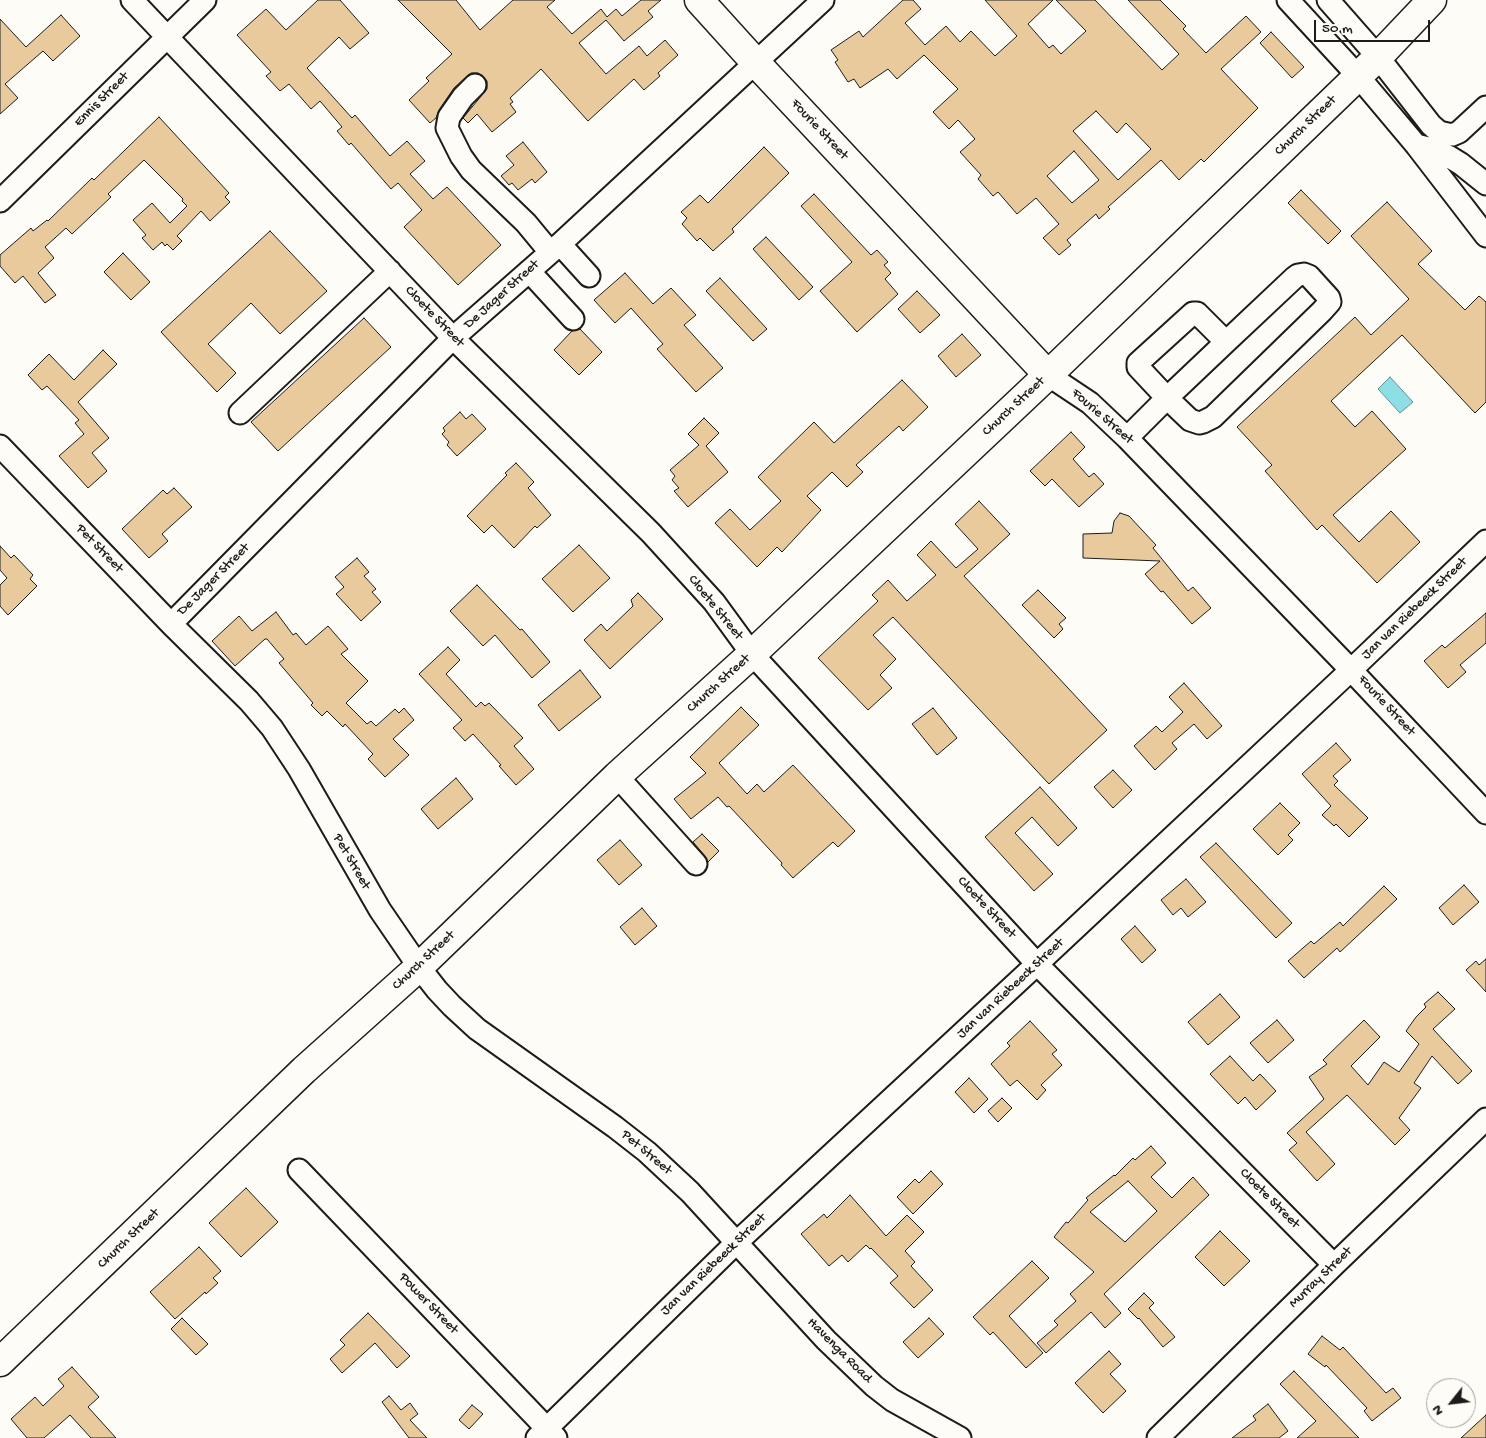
<!DOCTYPE html>
<html>
<head>
<meta charset="utf-8">
<style>
  body { margin:0 }
  #map { position:relative; width:1486px; height:1438px; overflow:hidden; background:#fdfcf7; font-family:"Gochi Hand",sans-serif }
  canvas { display:block }
  .north { position:absolute; left:1426px; top:1378px; width:50px; height:50px; box-sizing:border-box; background:#fdfcf7; border:1px solid #a3a29f; border-radius:50%; rotate:241deg; font-size:14px; font-weight:700; line-height:20px; text-align:center; color:#1c1c1c }
  .north::after { content:''; display:block; margin:auto; width:18px; height:22px; background:#1c1c1c; clip-path:polygon(50% 0,100% 100%,50% 72%,0 100%) }
  .scale { position:absolute; left:1314px; top:20px; width:116px; height:22px; box-sizing:border-box; border:2px solid #1c1c1c; border-top:0; padding-left:6px; font-size:15px; line-height:18px; white-space:nowrap; color:#1c1c1c; -webkit-text-stroke:4px #fdfcf7; paint-order:stroke }
</style>
</head>
<body>
<div id="map">
<canvas width="1486" height="1438"></canvas>
<div class="north">N</div>
<div class="scale">50 m</div>
</div>
<script>
const c = document.querySelector('canvas').getContext('2d');
c.lineJoin = 'round';
function fill(path, color) {
  c.fillStyle = color;
  c.fill(path, 'evenodd');
}
function shape(rows) {
  const path = new Path2D();
  for (const r of rows) {
    path.moveTo(r[0], r[1]);
    for (let i = 2; i < r.length; i += 2) path.lineTo(r[i], r[i + 1]);
  }
  return path;
}
function strokePath(path, color, width, dash) {
  c.strokeStyle = color;
  c.lineWidth = width;
  c.lineCap = dash ? 'butt' : 'round';
  c.setLineDash(dash || []);
  c.stroke(path);
}
function label(font, color, halo, rows, align = 'center') {
  c.font = font + ' "Gochi Hand",sans-serif';
  c.lineWidth = 5;
  c.setLineDash([]);
  c.textBaseline = 'middle';
  c.strokeStyle = halo;
  c.fillStyle = color;
  for (const [text, x, y, turn = 0] of rows) {
    c.save();
    c.translate(x, y);
    c.rotate((+turn || 0) * Math.PI / 180);
    c.textAlign = isNaN(turn) ? turn : align;
    if (halo) c.strokeText(text, 0, 0);
    c.fillText(text, 0, 0);
    c.restore();
  }
}
const water = shape([
  [1390,377,1413,402,1400,413,1378,389,1390,377]
]);
const building = shape([
  [318,0,340,0,369,33,350,49,339,37,307,68,352,118,355,115,390,156,407,141,425,161,410,174,433,199,447,187,501,245,458,285,404,227,422,210,398,183,391,189,351,143,349,145,337,131,342,127,320,101,311,109,289,84,280,91,266,76,271,72,237,35,266,9,286,30,318,0],
  [398,0,456,0,480,30,513,0,555,0,547,7,572,34,601,9,607,17,616,9,622,16,641,0,661,0,648,11,653,17,624,41,606,20,579,43,606,74,639,46,647,56,665,40,678,55,658,73,660,76,644,90,634,79,588,121,541,69,510,98,513,102,510,104,516,112,492,132,477,114,468,123,463,118,487,89,487,81,483,76,478,73,471,73,467,76,454,88,439,110,436,118,430,123,409,100,429,81,426,78,452,54,398,0],
  [903,0,913,0,921,9,905,23,925,45,946,26,960,42,971,31,995,56,1017,36,985,0,1053,0,1028,24,1049,48,1053,45,1061,54,1086,31,1056,0,1095,0,1162,70,1179,54,1128,0,1160,0,1186,26,1183,29,1206,53,1246,16,1261,32,1221,69,1258,108,1204,162,1201,159,1179,180,1161,160,1108,207,1110,209,1099,219,1096,214,1067,240,1071,245,1059,255,1043,238,1059,224,1036,198,1017,214,998,192,993,196,978,179,981,175,960,152,975,139,958,120,949,129,933,112,958,89,924,55,897,79,888,69,860,88,854,79,848,82,835,62,838,60,831,50,859,31,863,37,903,0],
  [1096,111,1117,133,1126,123,1151,149,1118,180,1073,131,1096,111],
  [1074,151,1099,180,1072,203,1047,176,1074,151],
  [61,15,80,36,53,61,43,51,5,84,18,98,0,114,0,19,26,47,61,15],
  [1271,32,1304,67,1292,78,1260,43,1271,32],
  [159,117,229,193,225,197,230,202,210,221,201,211,177,236,182,241,173,250,167,244,165,246,162,242,153,250,142,238,146,235,133,220,152,203,170,223,187,206,182,201,183,199,144,160,108,194,111,197,72,234,66,228,45,247,54,258,38,273,56,295,45,303,23,276,15,283,0,266,0,255,31,228,33,231,47,220,48,221,92,178,94,180,159,117],
  [523,142,547,172,535,183,532,179,518,190,512,183,509,185,501,176,514,165,506,156,523,142],
  [764,147,789,173,732,229,734,232,713,251,700,238,697,241,682,224,687,218,681,212,700,195,708,203,764,147],
  [1301,190,1341,231,1328,244,1288,203,1301,190],
  [814,194,871,255,877,250,888,262,884,265,891,273,885,279,898,294,857,332,820,291,852,262,801,206,814,194],
  [1387,202,1432,251,1418,264,1465,310,1479,296,1486,302,1486,402,1475,413,1402,335,1331,401,1355,427,1372,411,1406,449,1333,515,1359,542,1391,511,1420,542,1377,583,1322,525,1317,530,1265,471,1272,465,1237,427,1355,317,1371,335,1409,299,1351,236,1387,202],
  [270,231,327,291,280,334,251,303,208,344,236,373,217,392,161,332,270,231],
  [766,237,813,287,799,300,753,249,766,237],
  [123,253,150,282,131,300,104,272,123,253],
  [625,273,653,304,671,288,696,315,684,325,723,368,696,392,657,349,663,344,631,308,615,323,594,300,625,273],
  [720,278,767,329,753,341,706,291,720,278],
  [917,291,940,315,920,333,898,309,917,291],
  [364,318,391,347,278,451,251,422,364,318],
  [580,329,602,352,579,375,554,350,572,331,580,329],
  [962,334,981,355,956,377,938,356,962,334],
  [103,350,117,364,78,402,109,438,92,453,107,471,88,488,59,456,84,434,75,423,79,420,47,386,42,390,28,375,49,354,74,380,103,350],
  [902,380,928,407,903,431,899,426,856,465,863,472,847,487,832,472,807,496,821,510,782,552,777,547,757,567,715,523,730,509,750,530,781,501,758,477,814,422,834,443,902,380],
  [460,412,466,419,472,414,486,429,457,456,447,445,449,442,442,434,445,431,443,428,460,412],
  [704,418,719,433,706,446,728,472,688,507,674,491,679,488,672,480,675,476,670,470,699,445,688,434,704,418],
  [1071,432,1085,447,1073,459,1089,477,1094,473,1104,484,1079,507,1052,479,1045,486,1030,471,1071,432],
  [516,463,534,482,528,488,551,515,537,528,535,526,514,548,492,525,484,533,467,516,507,475,505,473,516,463],
  [174,488,192,507,162,534,168,541,149,558,122,529,163,490,167,494,174,488],
  [979,501,1010,534,964,576,1107,730,1049,784,893,617,873,635,896,659,880,675,892,688,868,710,818,658,878,601,872,595,888,580,907,601,936,575,917,555,931,541,956,568,978,549,955,524,979,501],
  [1120,513,1129,516,1156,545,1153,548,1188,591,1193,587,1211,608,1192,624,1163,591,1161,592,1145,574,1160,561,1083,558,1083,534,1112,533,1114,521,1120,513],
  [579,545,610,578,573,612,542,579,579,545],
  [0,546,11,558,14,555,33,575,30,579,37,586,8,615,0,606,0,585,7,578,0,570,0,546],
  [357,558,369,572,364,576,376,589,372,592,381,602,361,621,336,594,344,587,335,577,357,558],
  [477,585,520,630,522,629,550,662,532,678,495,635,483,646,450,611,477,585],
  [1038,590,1066,618,1059,624,1063,629,1054,638,1022,605,1038,590],
  [638,593,663,619,610,669,584,640,601,624,607,631,633,606,631,600,638,593],
  [276,612,293,635,296,633,306,645,328,626,348,649,341,654,368,681,346,703,367,724,371,721,376,726,395,709,399,713,404,708,414,720,393,739,409,755,385,777,368,759,373,754,345,724,343,727,327,711,322,716,311,705,313,703,279,663,284,659,267,639,265,639,235,666,212,641,239,616,252,631,276,612],
  [1486,613,1486,643,1460,665,1466,672,1448,688,1424,661,1442,645,1445,648,1486,613],
  [448,647,460,660,446,674,476,707,481,702,485,706,489,703,523,738,514,746,534,769,516,785,499,766,501,765,473,734,465,741,453,728,462,720,419,674,448,647],
  [580,670,601,697,559,731,538,705,580,670],
  [1184,683,1222,726,1207,739,1194,724,1172,743,1177,749,1155,770,1134,746,1156,726,1162,732,1183,712,1169,697,1184,683],
  [741,707,759,725,719,763,747,794,757,784,764,792,793,765,855,831,838,847,833,842,793,878,781,865,782,863,746,824,729,806,727,807,718,797,691,819,674,799,706,773,690,757,741,707],
  [933,708,957,738,937,755,912,724,933,708],
  [1336,743,1351,760,1333,776,1338,781,1334,785,1368,818,1349,837,1336,824,1334,826,1322,815,1331,806,1302,774,1336,743],
  [1113,770,1132,790,1113,808,1094,787,1113,770],
  [456,778,473,799,438,829,421,809,456,778],
  [1040,787,1077,828,1058,846,1032,817,1015,833,1053,874,1034,891,985,837,1040,787],
  [1280,803,1300,823,1288,835,1293,840,1278,855,1253,829,1280,803],
  [702,834,719,851,708,862,705,856,693,842,702,834],
  [620,840,642,865,619,885,597,860,620,840],
  [1216,843,1292,923,1276,938,1200,857,1216,843],
  [1186,879,1206,902,1188,917,1181,908,1173,915,1161,900,1186,879],
  [1464,885,1479,902,1453,925,1439,908,1464,885],
  [1384,886,1397,899,1340,952,1337,948,1304,978,1288,961,1311,941,1314,944,1340,922,1343,926,1384,886],
  [642,908,657,926,635,945,620,927,642,908],
  [1135,926,1156,950,1142,963,1121,939,1135,926],
  [1486,959,1486,992,1466,970,1476,961,1479,965,1486,959],
  [1438,992,1455,1009,1433,1029,1472,1071,1458,1084,1432,1056,1414,1083,1421,1088,1399,1118,1410,1130,1395,1145,1347,1095,1306,1132,1335,1164,1317,1181,1289,1150,1297,1143,1287,1133,1324,1099,1309,1077,1327,1064,1323,1060,1364,1020,1380,1037,1351,1066,1368,1085,1384,1062,1399,1072,1419,1044,1406,1031,1416,1017,1426,1007,1424,1004,1438,992],
  [1220,994,1240,1017,1208,1045,1188,1022,1220,994],
  [1277,1020,1294,1040,1268,1063,1250,1043,1277,1020],
  [1030,1021,1057,1050,1052,1054,1062,1065,1041,1085,1046,1090,1037,1100,1017,1080,1010,1086,991,1064,1010,1046,1007,1043,1030,1021],
  [1230,1056,1253,1081,1260,1074,1276,1091,1256,1110,1245,1097,1238,1104,1210,1074,1230,1056],
  [969,1078,988,1099,974,1113,955,1092,969,1078],
  [1002,1098,1012,1108,998,1122,988,1111,1002,1098],
  [1151,1146,1166,1163,1151,1177,1172,1198,1193,1177,1209,1195,1104,1294,1121,1313,1105,1328,1091,1312,1046,1353,1037,1343,1058,1325,1054,1321,1076,1301,1070,1294,1094,1272,1054,1237,1066,1222,1068,1223,1088,1200,1086,1198,1114,1175,1115,1176,1133,1158,1135,1160,1151,1146],
  [1128,1181,1157,1211,1125,1242,1090,1212,1128,1181],
  [931,1171,943,1184,913,1214,897,1197,915,1179,919,1183,931,1171],
  [246,1188,278,1222,241,1257,209,1223,246,1188],
  [850,1195,886,1236,907,1215,924,1232,905,1251,915,1262,911,1266,933,1290,914,1308,890,1283,898,1276,871,1248,870,1249,866,1245,848,1262,842,1255,829,1266,801,1234,824,1214,827,1218,850,1195],
  [1220,1231,1250,1261,1224,1286,1195,1257,1220,1231],
  [199,1247,221,1271,213,1278,218,1283,206,1294,205,1292,175,1319,150,1292,199,1247],
  [1032,1261,1049,1278,1009,1316,1043,1353,1026,1368,993,1332,990,1335,973,1317,1032,1261],
  [1144,1293,1154,1303,1149,1308,1175,1337,1163,1347,1139,1318,1138,1319,1128,1309,1144,1293],
  [368,1313,410,1356,397,1368,375,1343,342,1373,330,1359,345,1345,340,1340,368,1313],
  [182,1318,208,1344,196,1355,171,1329,182,1318],
  [929,1318,944,1334,918,1358,903,1342,929,1318],
  [1322,1336,1340,1350,1343,1347,1386,1393,1393,1388,1401,1398,1372,1421,1364,1411,1367,1408,1326,1365,1325,1367,1308,1354,1322,1336],
  [1109,1351,1121,1364,1110,1374,1126,1391,1103,1413,1075,1383,1109,1351],
  [72,1367,99,1397,88,1407,116,1438,91,1438,70,1415,44,1438,27,1438,11,1419,35,1397,43,1406,64,1386,58,1379,72,1367],
  [1294,1371,1359,1438,1297,1438,1316,1421,1280,1384,1294,1371],
  [389,1396,401,1410,410,1403,418,1414,410,1420,427,1438,409,1438,382,1402,389,1396],
  [1268,1404,1288,1431,1279,1438,1232,1438,1256,1420,1253,1416,1268,1404],
  [472,1405,483,1414,469,1429,459,1420,472,1405],
  [1486,1415,1486,1438,1461,1438,1486,1415]
]);
const minor = shape([
  [132,0,453,338,651,533,714,602,752,654,1037,964,1334,1265],
  [1288,0,1358,76,1416,145,1486,236],
  [1328,0,1378,57,1431,125,1439,132,1452,135,1459,132,1486,107],
  [475,85,463,97,449,117,447,128,461,156,471,170,526,223,550,252],
  [1416,145,1432,149,1448,156,1461,164,1486,184],
  [0,201,205,0],
  [560,244,589,276],
  [529,271,573,319],
  [1048,375,1090,403,1127,438,1351,670,1486,813],
  [240,413,390,271],
  [1127,438,1167,398,1226,342,1294,278,1298,275,1304,274,1309,276,1329,298,1330,302,1322,311,1213,417,1203,422,1199,423,1190,420,1167,398,1138,367,1138,363,1193,313,1197,313,1226,342],
  [0,446,171,624,249,701,272,728,299,769,380,910,419,967,437,990,452,1006,477,1029,615,1127,647,1152,690,1192,826,1340,874,1386,892,1400,960,1438],
  [171,624,453,338,560,244,823,0],
  [617,776,696,864],
  [299,1170,556,1438],
  [537,1438,736,1243,1037,964,1351,670,1486,541],
  [1158,1438,1334,1265,1486,1119]
]);
const highway = shape([
  [699,0,756,63,1048,375],
  [0,1362,304,1070,419,967,617,776,752,654,1048,375,1378,57,1432,0]
]);
const streetNames = [
  ["Ennis Street",102,100,-45],
  ["Church Street",1306,126,-44],
  ["Fourie Street",819,130,47],
  ["De Jager Street",502,295,-42],
  ["Cloete Street",434,317,46],
  ["Church Street",1014,407,-43],
  ["Fourie Street",1102,417,41],
  ["Pet Street",99,549,46],
  ["De Jager Street",214,580,-45],
  ["Cloete Street",715,608,51],
  ["Jan van Riebeeck Street",1415,609,-44],
  ["Church Street",719,684,-42],
  ["Fourie Street",1386,706,47],
  ["Pet Street",351,862,60],
  ["Cloete Street",986,908,47],
  ["Church Street",424,961,-43],
  ["Jan van Riebeeck Street",1011,989,-43],
  ["Pet Street",646,1153,40],
  ["Cloete Street",1269,1199,45],
  ["Church Street",129,1239,-44],
  ["Jan van Riebeeck Street",714,1265,-44],
  ["Murray Street",1321,1278,-44],
  ["Power Street",428,1304,46],
  ["Havenga Road",839,1351,45]
];
fill(water, '#8edfe5');
strokePath(water, '#609195', 1);
fill(building, '#e9ca9c');
strokePath(building, '#1c1c1c', 1);
strokePath(minor, '#1c1c1c', 25);
strokePath(highway, '#1c1c1c', 31);
strokePath(minor, '#fdfcf7', 21);
strokePath(highway, '#fdfcf7', 28);
label('14px', '#1c1c1c', '#fdfcf7', streetNames);
</script>
</body>
</html>
